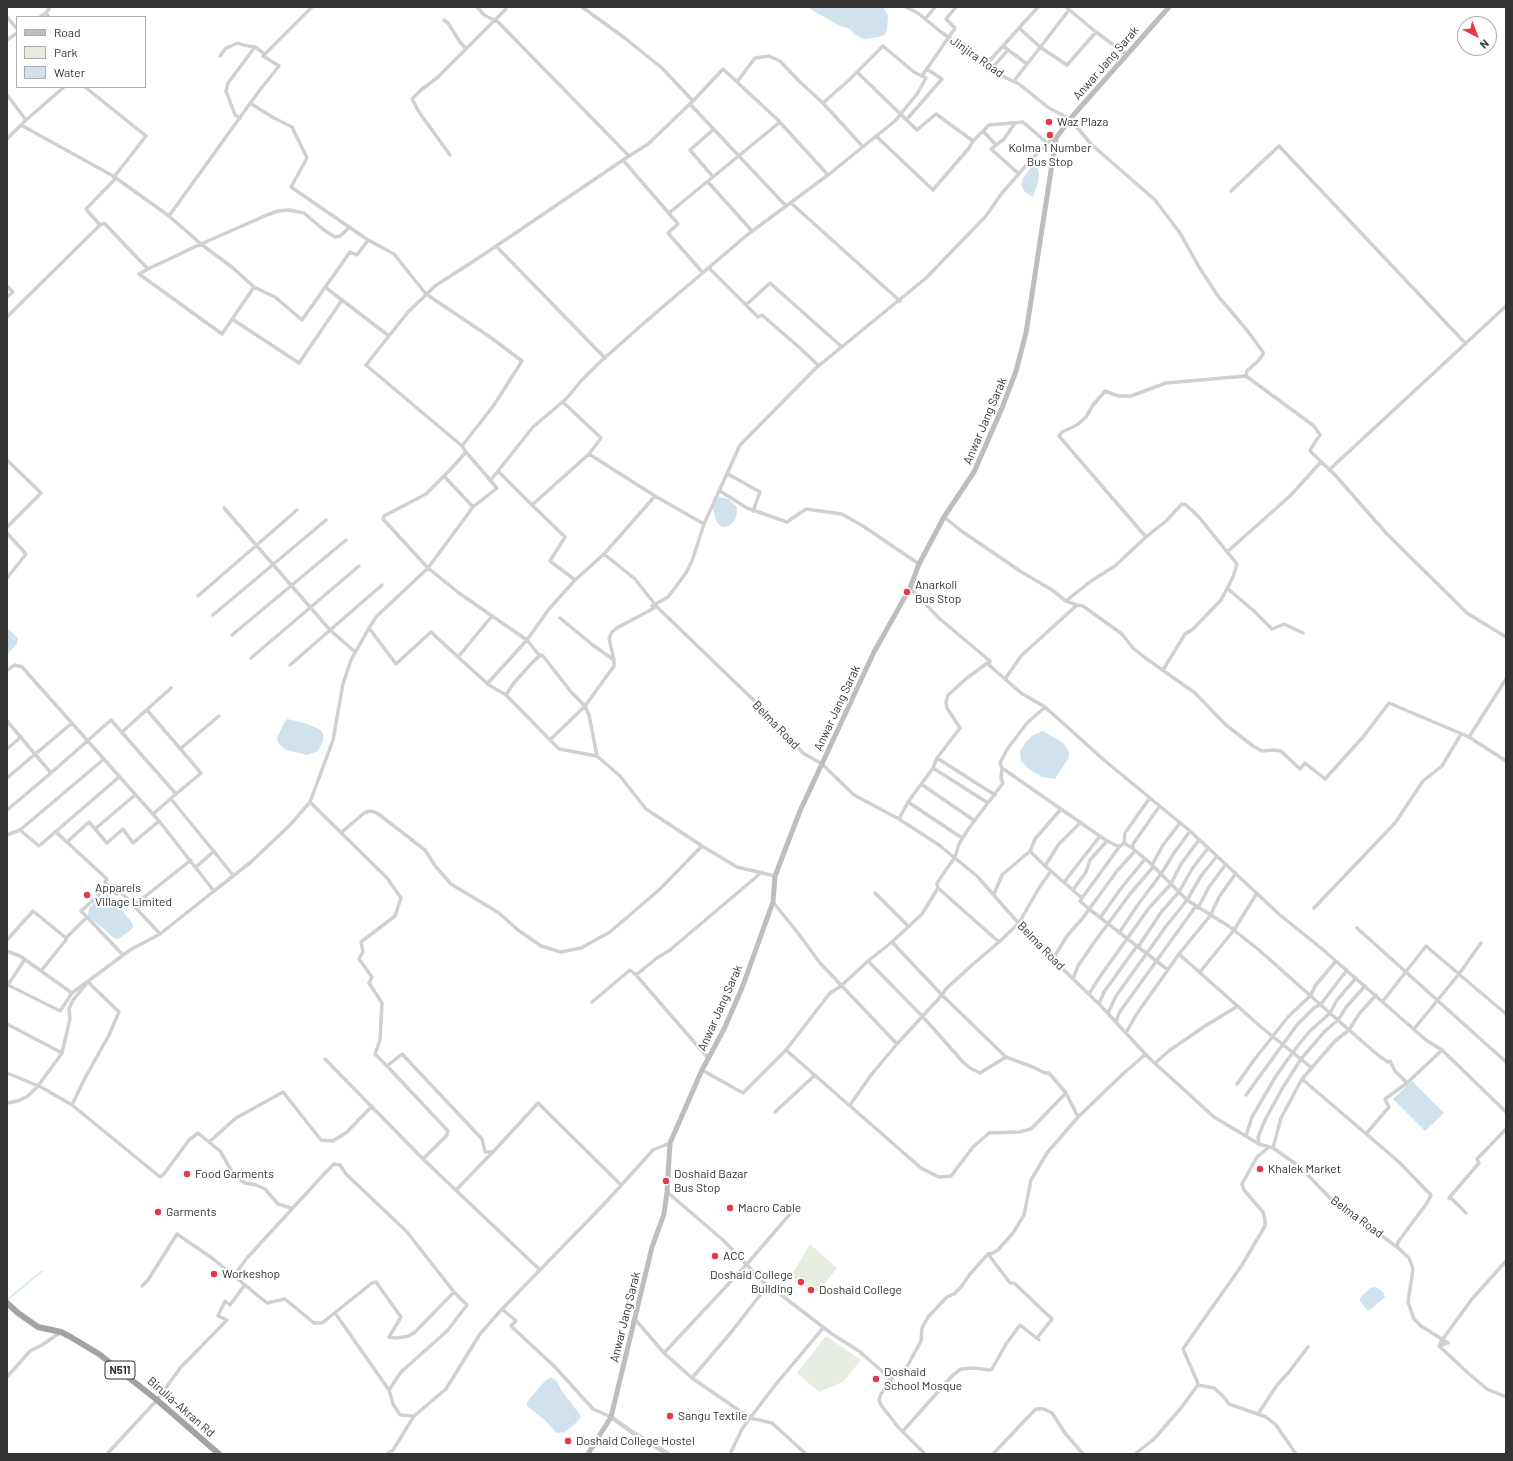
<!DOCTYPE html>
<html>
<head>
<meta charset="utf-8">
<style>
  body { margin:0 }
  #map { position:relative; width:1513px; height:1461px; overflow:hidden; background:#fff; font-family:Barlow,sans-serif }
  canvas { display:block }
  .frame { position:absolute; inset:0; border:8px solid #333; pointer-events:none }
  .legend { position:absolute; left:16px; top:16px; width:130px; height:72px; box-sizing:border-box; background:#fff; border:1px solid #adadad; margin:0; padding:5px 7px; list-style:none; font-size:12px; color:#333 }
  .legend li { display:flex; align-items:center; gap:8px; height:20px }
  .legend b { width:20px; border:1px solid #adadad }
  .north { position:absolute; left:1457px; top:16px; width:40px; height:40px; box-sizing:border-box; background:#fff; border:1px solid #adadad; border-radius:50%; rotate:138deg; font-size:11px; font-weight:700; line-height:16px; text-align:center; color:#333 }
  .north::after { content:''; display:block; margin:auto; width:14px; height:18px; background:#e63946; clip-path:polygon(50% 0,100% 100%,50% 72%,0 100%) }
</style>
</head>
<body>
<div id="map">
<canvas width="1513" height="1461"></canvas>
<div class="frame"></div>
<ul class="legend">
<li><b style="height:5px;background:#bdbdbd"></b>Road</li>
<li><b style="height:11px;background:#e6ecdf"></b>Park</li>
<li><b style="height:11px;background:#cfe2ee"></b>Water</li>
</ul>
<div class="north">N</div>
</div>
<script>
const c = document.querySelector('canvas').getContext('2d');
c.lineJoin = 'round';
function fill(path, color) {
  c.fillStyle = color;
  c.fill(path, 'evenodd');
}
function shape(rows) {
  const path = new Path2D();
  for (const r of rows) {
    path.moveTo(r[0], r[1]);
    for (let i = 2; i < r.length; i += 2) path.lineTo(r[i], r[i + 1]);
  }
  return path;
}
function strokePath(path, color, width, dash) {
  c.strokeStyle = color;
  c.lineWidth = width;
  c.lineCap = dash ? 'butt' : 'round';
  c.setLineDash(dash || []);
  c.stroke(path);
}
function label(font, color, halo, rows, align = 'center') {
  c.font = font + ' Barlow,sans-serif';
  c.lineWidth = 4;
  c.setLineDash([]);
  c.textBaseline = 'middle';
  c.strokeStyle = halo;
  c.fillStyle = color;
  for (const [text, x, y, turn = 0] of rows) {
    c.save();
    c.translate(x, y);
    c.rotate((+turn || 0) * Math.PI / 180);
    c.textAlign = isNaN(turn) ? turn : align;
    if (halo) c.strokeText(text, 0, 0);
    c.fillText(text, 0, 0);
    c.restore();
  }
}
const green = shape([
  [810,1244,837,1268,819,1291,808,1289,791,1276],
  [826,1336,861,1360,843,1382,819,1392,797,1373]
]);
const water = shape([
  [809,7,883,7,888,15,887,31,884,35,879,37,864,39,854,34,850,29,838,25,812,10],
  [1033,165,1037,166,1039,174,1038,182,1033,197,1025,192,1021,185,1023,178],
  [719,497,728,499,737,507,737,513,735,520,729,526,722,527,717,523,715,517,713,509,715,502],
  [7,628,18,638,17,644,7,655],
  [287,719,305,723,321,730,323,734,323,741,318,751,307,755,286,750,278,743,277,738,284,723],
  [1043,731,1063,743,1069,752,1068,759,1055,779,1042,777,1030,770,1021,761,1020,751,1026,742,1033,735],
  [106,894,113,899,132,923,133,927,131,930,120,938,116,939,113,937,88,916,89,908,100,897],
  [1412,1081,1444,1113,1425,1131,1393,1099],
  [1376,1287,1383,1292,1385,1297,1370,1310,1367,1310,1360,1301,1360,1298,1370,1288],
  [550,1378,552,1378,557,1381,561,1390,581,1416,578,1421,565,1432,556,1433,546,1421,527,1406,527,1402,545,1381]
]);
const stream = shape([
  [7,1300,42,1271]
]);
const minor = shape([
  [477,7,484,15,498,22,629,156],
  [582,7,626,39,662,68,693,101],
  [906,7,918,13,941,32,1000,75,1019,84,1049,108,1070,119,1091,144,1155,200,1180,233,1199,267,1218,296,1246,329,1263,352,1263,354,1259,360,1247,371,1246,376,1314,426,1320,435,1310,450,1311,452,1335,475,1387,534,1467,613,1506,637],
  [1038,7,1019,28,1040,47,1067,65,1096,32],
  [1066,7,1096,32,1126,54],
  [46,13,50,7],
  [7,17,17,29],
  [40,17,46,13,49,17],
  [925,19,935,7],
  [444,20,448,23,460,42,466,49],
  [7,40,17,33],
  [1003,46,1027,64],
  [220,56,226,48,238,43,243,45,255,47],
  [986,65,1019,28],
  [992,68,1008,50],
  [857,72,917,130,936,114,973,141],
  [1014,81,1069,10],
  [737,82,777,119,828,175],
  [85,87,146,136,114,177],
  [7,95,26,120,64,87],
  [250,103,274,118,292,127,307,158,291,187,368,240],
  [823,103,863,147],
  [690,104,786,206],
  [240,118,235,115,226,91,228,83,255,47,265,54],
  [907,119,942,79,927,69],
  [1015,123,1004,139,991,149,1019,174],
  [21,125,115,177],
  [983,131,996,145],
  [876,136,933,190,969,148,973,141,989,125,1023,122,1047,143],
  [7,139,26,120],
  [450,155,419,112,412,99,421,90,438,77,506,9],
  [623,160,678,224,668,233,703,273],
  [713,177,690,150,714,129],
  [708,182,752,231],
  [1231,191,1279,146,1466,344],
  [791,203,900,301],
  [669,213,780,122],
  [169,216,259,91,279,66,263,56,312,7],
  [100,225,86,209,116,178,169,216,201,244,267,215,278,211,289,210,304,213,324,230,335,237,340,236,350,227],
  [496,246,605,358],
  [709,268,758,317,762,315,801,349,819,366],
  [148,269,139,274,222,334,254,287],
  [7,286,13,292,7,297],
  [342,300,389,336],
  [746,305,770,283,842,347],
  [7,317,100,225,104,223,148,269,201,244,233,268,254,287,275,297,302,320,350,252,357,255,368,240,394,254,426,294,490,337,522,361,494,405,462,446,466,452,449,471,426,494,384,516,383,519,428,568,473,507,444,476],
  [232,319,299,363,342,300,325,287],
  [563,402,601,438,589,454],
  [462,446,366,365,408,312,435,286,483,255,629,156,648,144,693,101,723,69,737,82,755,58,769,56,780,61,800,82,823,103,849,80,883,46,914,72,922,76,955,28,946,19,956,7],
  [466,452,497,488,473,507],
  [7,460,41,493,7,527],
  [1329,470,1506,306],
  [498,471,532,505],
  [728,474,760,492,753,511],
  [490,481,533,427,566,399,581,381,600,362,644,323,747,235,828,175,895,121,917,94,926,78,922,76],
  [720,491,747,508,787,522,806,509,842,514,863,526,919,564],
  [224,508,330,630,355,652],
  [944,517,960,530,1020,571,1052,590,1066,601,1077,605],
  [7,533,26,554,7,578],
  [1146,537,1166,521,1182,504,1186,505,1198,516,1237,564,1233,577,1221,600,1193,629,1185,634,1163,670],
  [1227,552,1290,496,1321,462],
  [604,554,635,579,657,607,767,713,803,753,822,764,854,795,899,819,939,845,977,876,1035,942,1101,1006,1148,1057,1214,1117,1259,1144,1273,1148,1283,1155,1300,1167,1334,1202,1355,1216,1397,1247,1409,1258,1413,1269,1408,1302,1414,1319,1421,1326,1448,1343],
  [575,580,550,561,565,537,532,505,589,454,655,496,704,524,740,445,816,368,926,278,985,217,1002,193,1030,161,1047,143,1056,138],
  [910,588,940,619,990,661,989,665,1021,693,1045,707,1104,760,1190,831,1280,915,1321,948,1426,1040,1442,1050,1506,1112],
  [1227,588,1254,611,1272,629,1284,624,1303,633],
  [198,596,297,510],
  [1066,601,1091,581,1115,566,1146,537,1059,436,1062,432,1077,425,1086,417,1093,405,1105,391,1118,396,1131,396,1166,383,1246,376],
  [657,607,652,606,668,597,686,573,692,561,704,524],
  [213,615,326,520],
  [369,628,376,617,428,568,459,593,492,616],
  [232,635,346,540],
  [458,657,489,685,506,695,559,749,597,756],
  [251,658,359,566],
  [614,660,609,638,612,632,617,628,656,607],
  [290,665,382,585],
  [7,670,15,665,22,667,159,821,214,891,160,934],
  [1005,679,1021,656,1033,645,1077,605,1083,606,1122,634,1133,648,1144,657,1195,693,1226,725,1253,746,1262,751,1274,750,1281,751,1300,769,1305,763,1325,779,1363,737,1389,703,1469,737,1506,679],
  [487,684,527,640,549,609,575,580,604,554,655,496],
  [506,695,513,684,529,666,539,656,543,656,572,693,585,706,589,715,597,756,620,776,646,809,702,846,737,867,775,876],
  [147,710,201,773,176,794],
  [7,721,51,773,7,810],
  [122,732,171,688],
  [1469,737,1506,761],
  [550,740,585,706,614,666,614,660,594,646,560,618],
  [7,749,21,737],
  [180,749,219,716],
  [937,758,995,795],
  [104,759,20,830,39,846,119,777],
  [933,768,988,803],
  [1002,768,1104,839,1117,846,1120,846,1124,843,1132,848,1149,862,1187,900,1230,927,1259,950,1349,1030,1379,1056,1388,1062,1390,1061,1395,1071,1407,1083,1442,1050],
  [51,773,111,720,176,794,153,814],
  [7,778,72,723],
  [921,784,975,821],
  [171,799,233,875],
  [310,802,387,878,401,898,395,916,361,942,363,952,359,959,372,977,369,983,382,1003,380,1040,375,1054,387,1066,402,1054,482,1139,485,1152,493,1152,538,1103,621,1185],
  [908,802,962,838],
  [899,819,908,802,933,768,937,758,960,728,947,708,946,702,948,695,967,678,990,661],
  [95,829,135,795],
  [56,832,107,879,105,882,109,886],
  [342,832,364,813,370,811,377,813,425,850,436,867,451,884,499,913,518,930,541,946,561,952,581,948,610,932,660,889,702,846],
  [7,835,20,830],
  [67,842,89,822,107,843,123,829,133,843,159,821],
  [1124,843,1125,833,1149,799],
  [1133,849,1133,844,1159,807],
  [1030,851,1045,866,1082,898,1080,901,1089,909,1168,970],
  [1152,865,1163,845,1180,823],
  [1045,866,1059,844,1081,822],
  [196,867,214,851],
  [1064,882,1100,836],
  [938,888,999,942],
  [1073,890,1086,872,1090,860,1107,841],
  [214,891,251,862,290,825,310,802,333,740,343,684,351,660,369,628,396,664,431,632,458,657,492,616,527,640,538,654,543,656],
  [875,893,908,926],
  [994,894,1002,875,1030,851,1035,839,1061,809],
  [1082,898,1120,846],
  [773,902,798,933,820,963,897,1044],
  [133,906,191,860],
  [1198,908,1209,887,1226,864],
  [1314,908,1395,823,1423,781,1442,766,1461,734],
  [87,917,123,955],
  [1100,918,1122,887,1145,859],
  [1357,928,1506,1062],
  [1119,933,1137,906,1161,874,1174,853,1190,831],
  [7,940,33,911,66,938,87,917,81,911,109,886,116,894,120,891,160,934,130,950,72,993,20,956,7,951],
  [892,942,942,995,1006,1057,1033,1067,1045,1073,1049,1073,1066,1093],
  [1138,947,1162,911,1179,892,1192,869,1208,848],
  [1179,954,1261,1027,1312,1068],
  [25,959,8,985,60,1011,72,993],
  [1053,959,1067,936,1082,919,1117,871,1135,851],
  [868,961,923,1017,963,1062,970,1068,980,1073,1006,1057],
  [41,971,66,940,66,938],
  [1200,972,1234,930,1257,893],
  [636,975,708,1058],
  [1073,979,1078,966,1093,944,1130,894,1153,867],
  [1089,994,1099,978,1149,908,1171,884,1181,864,1199,840],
  [1383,1001,1426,946,1506,1014],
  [592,1002,630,970,636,975,657,958,670,950,762,872],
  [1099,1004,1104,992,1137,946],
  [1108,1013,1116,996,1167,925,1187,900,1201,876,1217,856],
  [1116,1022,1119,1013,1196,906],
  [7,1024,62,1053],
  [1414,1029,1459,974,1481,943],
  [1126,1033,1136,1015,1179,954,1210,916,1219,897,1236,873],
  [786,1050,921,1168,939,1177,951,1176,973,1147,989,1133,1019,1132,1031,1129,1066,1093,1078,1117],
  [325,1059,423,1159,539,1269],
  [1155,1063,1170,1050,1205,1026,1238,1006],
  [387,1066,448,1131,447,1135,423,1159],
  [702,1070,743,1093,786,1050,830,993,841,986,868,961,892,942,922,914,938,888,937,883,955,857,959,844,969,828,1003,783,1001,778,1002,768,1000,763,1008,748,1027,723,1045,707],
  [7,1073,41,1087,72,1105,160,1177,164,1174,189,1140,198,1133,220,1151,234,1175,245,1183,256,1185,265,1189,278,1204,291,1208],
  [1302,1079,1399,1162,1431,1195,1427,1203,1398,1242,1397,1247],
  [1237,1084,1254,1060,1288,1017,1311,995,1315,986,1336,961],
  [1246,1095,1297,1025,1314,1008,1321,1004,1347,970],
  [7,1103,18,1101,28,1096,38,1086,62,1053,70,1019,69,1009,73,1000,88,982,119,1012,109,1035,85,1078,72,1105],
  [850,1105,871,1075,897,1044,942,995,946,989,972,965,999,942,1019,923,1039,888,1051,871],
  [775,1112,815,1075],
  [1366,1134,1389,1107,1385,1099,1407,1083],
  [1246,1136,1252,1117,1276,1076,1293,1052,1309,1032,1330,1013,1337,1000,1356,978],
  [209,1142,236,1118,283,1092,321,1140,333,1141,347,1132,372,1106],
  [1259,1144,1258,1137,1266,1118,1282,1089,1301,1059,1325,1031,1338,1020,1347,1006,1365,986],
  [1273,1148,1281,1118,1302,1079,1335,1041,1349,1030,1359,1014,1376,995],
  [456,1190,493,1152],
  [667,1192,723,1240,767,1286,780,1294,832,1334,859,1351,891,1379],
  [1466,1213,1452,1199,1449,1198,1479,1163,1477,1159,1506,1129],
  [988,1254,1010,1283,1014,1283,1052,1319,1037,1338],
  [233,1277,247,1258,325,1173,334,1164,340,1165,346,1174,407,1232,454,1292,467,1305,447,1331,401,1372,389,1390,393,1404,400,1415,414,1416],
  [142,1286,148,1280,177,1234,212,1258,267,1303,285,1299,314,1323,322,1323,372,1283,376,1282,401,1317,389,1337,397,1338,409,1336,415,1332,454,1292],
  [502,1309,516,1321,511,1326,555,1367,593,1409,611,1417],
  [335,1313,389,1390],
  [634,1318,664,1353,692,1378,750,1418,772,1423,806,1454],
  [1447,1343,1440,1343,1472,1299,1506,1261],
  [1445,1344,1439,1346,1468,1373,1487,1389,1506,1397],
  [664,1353,747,1264,796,1207],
  [7,1377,30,1351,42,1345,61,1332],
  [692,1378,733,1330,767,1286],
  [891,1379,908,1365,921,1341,922,1328,928,1317,947,1297,954,1294,961,1287,970,1274,988,1254,993,1253,998,1250,1013,1233,1024,1215,1031,1180,1047,1153,1078,1117,1125,1072,1146,1054],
  [891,1379,890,1382,881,1394,879,1400,881,1405,898,1427,925,1454],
  [1198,1385,1214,1388,1223,1396,1229,1404,1266,1417,1276,1425,1296,1454],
  [1258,1414,1277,1385,1289,1372,1308,1347],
  [903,1431,953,1375,961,1369,974,1368,990,1370,992,1369,1006,1344,1020,1325,1039,1340],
  [107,1454,157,1400,181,1367,227,1320,218,1316,225,1301,230,1305,244,1286],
  [387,1454,393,1450,414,1416,446,1389,480,1334,502,1309,606,1202,653,1150,670,1143],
  [730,1454,742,1429,750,1418,776,1384,823,1328],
  [993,1454,1029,1416,1036,1409,1044,1409,1052,1413,1065,1433,1083,1454],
  [1135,1454,1154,1439,1181,1408,1198,1385,1197,1381,1183,1349,1187,1343,1242,1265,1265,1226,1265,1220,1263,1212,1244,1190,1242,1184,1257,1157,1269,1147]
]);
const tertiary = shape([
  [611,1417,632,1432,668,1454]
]);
const secondary = shape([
  [588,1454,611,1417,652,1247,664,1214,667,1192,670,1143,702,1070,724,1029,742,988,773,902,775,876,800,811,874,652,910,588,919,564,944,517,974,472,1002,408,1016,371,1026,333,1056,138,1070,119,1169,7]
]);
const trunk = shape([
  [7,1303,18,1313,38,1327,61,1332,69,1336,99,1354,157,1400,219,1454]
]);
const markers = [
  [1049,122,4,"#e63946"],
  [1050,135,4,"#e63946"],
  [907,592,4,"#e63946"],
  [87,895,4,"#e63946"],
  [1260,1169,4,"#e63946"],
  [187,1174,4,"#e63946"],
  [666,1181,4,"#e63946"],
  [730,1208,4,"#e63946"],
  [158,1212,4,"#e63946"],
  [715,1256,4,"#e63946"],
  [214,1274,4,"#e63946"],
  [801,1282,4,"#e63946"],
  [811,1290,4,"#e63946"],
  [876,1379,4,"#e63946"],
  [670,1416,4,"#e63946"],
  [568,1441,4,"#e63946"]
];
const shields = [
  [120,1370,30]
];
const shieldNames = [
  ["N511",120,1370]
];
const streetNames = [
  ["Jinjira Road",977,57,35],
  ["Anwar Jang Sarak",1106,63,-49],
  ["Anwar Jang Sarak",985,421,-67],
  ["Anwar Jang Sarak",837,708,-65],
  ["Belma Road",776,725,46],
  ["Belma Road",1041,946,46],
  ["Anwar Jang Sarak",720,1008,-66],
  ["Belma Road",1357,1217,36],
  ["Anwar Jang Sarak",625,1317,-76],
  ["Birulia-Akran Rd",181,1407,41]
];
const poiNames = [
  ["Waz Plaza",1057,122],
  ["Kolma 1 Number",1050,148,"center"],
  ["Bus Stop",1050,162,"center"],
  ["Anarkoli",915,585],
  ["Bus Stop",915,599],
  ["Apparels",95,888],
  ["Village Limited",95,902],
  ["Khalek Market",1268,1169],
  ["Food Garments",195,1174],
  ["Doshaid Bazar",674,1174],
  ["Bus Stop",674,1188],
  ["Macro Cable",738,1208],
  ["Garments",166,1212],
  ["ACC",723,1256],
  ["Workeshop",222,1274],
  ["Doshaid College",793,1275,"right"],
  ["Building",793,1289,"right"],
  ["Doshaid College",819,1290],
  ["Doshaid",884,1372],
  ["School Mosque",884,1386],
  ["Sangu Textile",678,1416],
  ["Doshaid College Hostel",576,1441]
];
fill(green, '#e6ecdf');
fill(water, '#cfe2ee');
strokePath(stream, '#cfe2ee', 1.5);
strokePath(minor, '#d0d0d0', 3.5);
strokePath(tertiary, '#d0d0d0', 4.5);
strokePath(secondary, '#bdbdbd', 5);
strokePath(trunk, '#a2a2a2', 6);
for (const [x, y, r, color] of markers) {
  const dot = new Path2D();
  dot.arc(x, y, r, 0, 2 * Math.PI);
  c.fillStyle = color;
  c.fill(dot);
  strokePath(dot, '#fff', 1.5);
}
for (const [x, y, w] of shields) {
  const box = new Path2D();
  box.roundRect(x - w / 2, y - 9, w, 18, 3);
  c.fillStyle = '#fff';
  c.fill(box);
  strokePath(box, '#333', 1);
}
label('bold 11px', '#333', null, shieldNames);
label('12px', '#333', '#fff', streetNames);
label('12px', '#333', '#fff', poiNames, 'left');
</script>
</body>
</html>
